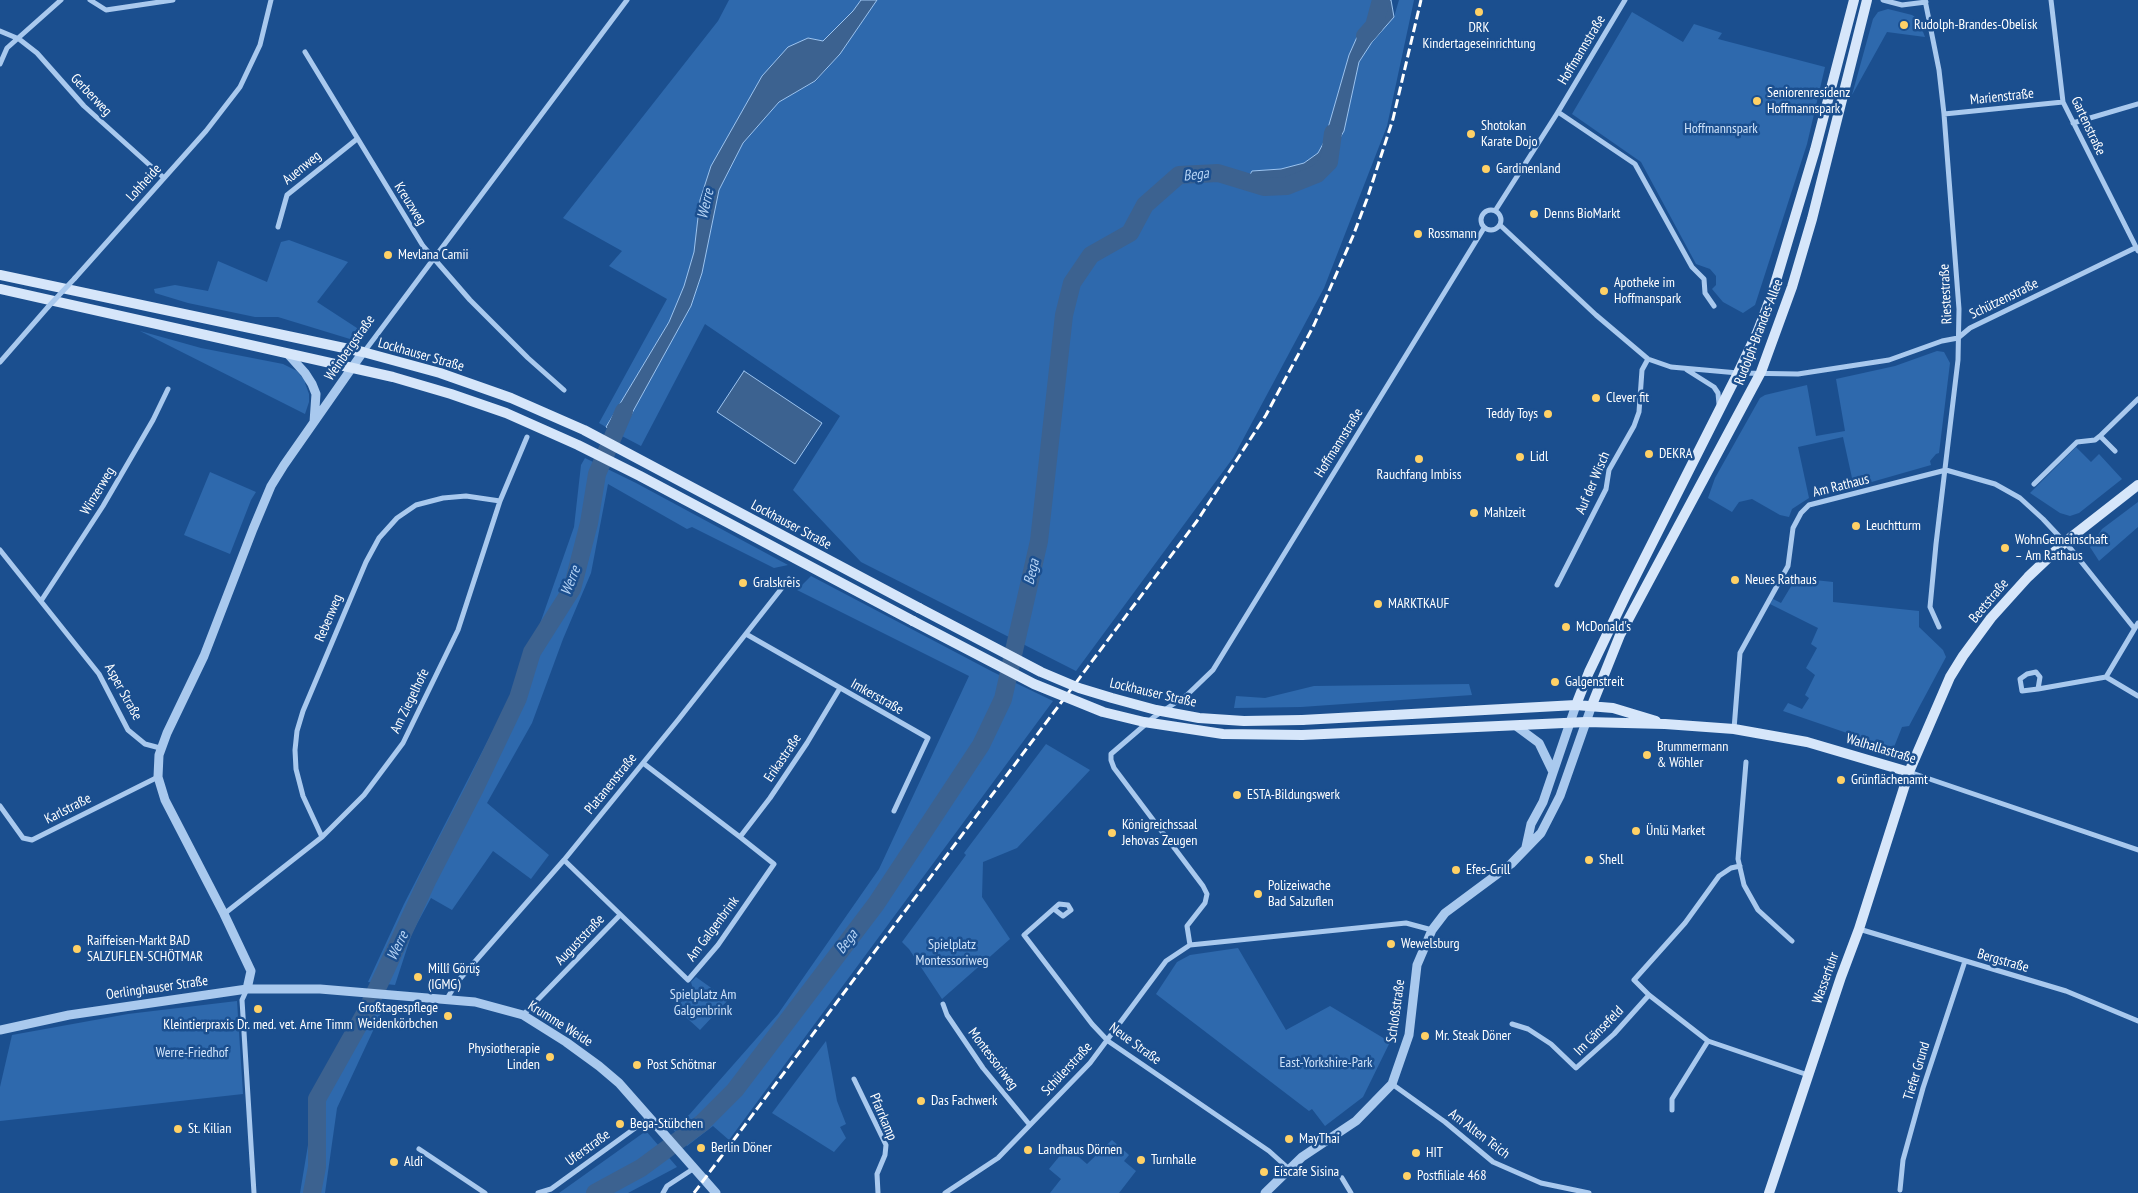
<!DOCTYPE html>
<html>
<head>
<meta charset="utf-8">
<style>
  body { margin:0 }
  canvas { display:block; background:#1b4f8f }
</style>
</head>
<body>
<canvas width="2138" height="1193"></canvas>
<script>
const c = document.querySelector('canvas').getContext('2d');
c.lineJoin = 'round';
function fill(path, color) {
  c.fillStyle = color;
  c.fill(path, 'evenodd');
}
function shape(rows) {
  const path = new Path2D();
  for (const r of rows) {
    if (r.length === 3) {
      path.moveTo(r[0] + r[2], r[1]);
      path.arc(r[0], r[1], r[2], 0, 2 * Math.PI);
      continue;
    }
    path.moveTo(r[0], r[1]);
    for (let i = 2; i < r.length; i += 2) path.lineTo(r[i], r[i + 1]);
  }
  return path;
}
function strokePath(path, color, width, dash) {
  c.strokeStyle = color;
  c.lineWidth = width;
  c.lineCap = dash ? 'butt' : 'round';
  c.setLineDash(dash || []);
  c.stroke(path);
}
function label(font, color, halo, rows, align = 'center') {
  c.font = font + ' "PT Sans Narrow",sans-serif';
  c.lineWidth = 5;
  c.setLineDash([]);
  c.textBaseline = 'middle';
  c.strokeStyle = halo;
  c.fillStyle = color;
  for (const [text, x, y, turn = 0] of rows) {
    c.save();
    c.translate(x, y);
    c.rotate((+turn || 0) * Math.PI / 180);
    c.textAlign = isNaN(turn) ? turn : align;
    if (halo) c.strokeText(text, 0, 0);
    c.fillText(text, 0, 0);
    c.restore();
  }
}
const green = shape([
  [729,0,861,0,853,11,823,41,808,38,700,200,694,252,684,286,669,322,606,427,599,423,667,299,609,266,622,251,563,218,718,21],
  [877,0,1389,0,1382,12,1357,37,1349,55,1324,142,1318,153,1304,163,1281,169,1252,171,1247,180,1268,181,1289,180,1344,131,1359,62,1372,42,1394,17,1399,0,1414,0,1387,126,1324,288,1233,458,1076,671,861,562,793,490,840,416,705,324,641,446,620,435,691,306,702,273,719,190,743,143,779,102,816,81,840,54],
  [1888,9,1912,15,1918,19,1925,37,1887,32,1852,95,1873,19,1878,12],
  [1632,12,1683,42,1694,24,1722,33,1718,39,1825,67,1807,144,1755,305,1743,313,1723,302,1712,289,1716,285,1716,276,1710,269,1696,264,1641,162,1572,114],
  [289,240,348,262,317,302,360,330,358,334,350,339,278,317,255,317,188,303,155,293,154,289,175,285,208,291,218,261,267,282,281,242],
  [140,331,201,348,283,364,297,371,306,382,305,383,309,394,309,402,305,414],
  [1937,351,1944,352,1950,363,1939,453,1936,454,1930,461,1931,465,1854,487,1843,437,1798,447,1809,498,1792,509,1789,517,1780,515,1752,499,1739,502,1732,512,1708,498,1715,478,1760,398,1765,395,1807,385,1816,436,1845,431,1836,379,1895,366],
  [2076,447,2091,462,2099,454,2122,479,2079,513,2070,516,2060,513,2030,493],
  [585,458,636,483,788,565,774,568,692,527,687,529,608,484,591,573,563,639,532,723,487,803,549,855,531,879,493,851,452,910,431,898,412,933,395,985,368,982,404,904,523,672,574,527,581,465],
  [210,472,256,492,251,500,230,554,184,535],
  [2138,502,2138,527,2099,561,2090,547,2102,529],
  [811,576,993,672,1053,701,729,1140,713,1126,687,1146,671,1127,689,1115,778,1014,879,869,969,676,797,590],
  [1796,578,1833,582,1833,602,1919,611,1919,627,1943,650,1946,657,1909,726,1902,727,1894,747,1879,744,1783,711,1788,703,1802,709,1809,698,1805,695,1815,675,1806,668,1817,648,1811,644,1818,628,1770,604,1773,599,1781,603],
  [1469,684,1472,695,1301,707,1234,708,1236,696,1265,698,1314,686],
  [1046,744,1090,770,1017,848,983,862,982,897,1010,939,942,999,909,949,902,942,966,855,964,853],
  [1238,948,1286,1030,1330,1006,1390,1042,1363,1097,1325,1126,1312,1109,1309,1111,1156,994,1177,962,1190,955],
  [696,977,728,1000,700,1030,676,1008,693,989,691,982],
  [237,1001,243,1094,0,1121,0,1087,12,1035,128,1014],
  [362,1003,385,1005,337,1108,325,1193,300,1193,316,1097],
  [826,1041,837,1101,846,1124,840,1127,846,1138,834,1152,772,1113],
  [646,1131,677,1167,628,1193,559,1193],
  [1112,1140,1129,1155,1124,1161,1136,1171,1119,1193,1050,1193,1061,1179,1049,1169,1067,1147,1087,1164]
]);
const water = shape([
  [861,0,877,0,840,54,815,81,779,102,743,143,719,190,702,273,691,306,620,435,606,427,669,322,684,286,694,252,700,200,711,166,762,76,788,47,808,38,823,41,853,11,861,0],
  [1389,0,1391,0,1394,17,1372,42,1359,62,1344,131,1329,157,1314,169,1289,180,1247,180,1252,171,1281,169,1304,163,1318,153,1324,142,1349,55,1357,37,1382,12,1389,0],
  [744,371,822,423,795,464,717,412,744,371]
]);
const river = shape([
  [1365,36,1374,26,1381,0],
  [312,1193,317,1167,317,1099,367,1010,428,879,474,790,518,698,532,652,572,589,589,523,597,474,624,411],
  [595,1193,641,1168,702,1123,735,1090,876,904,981,745,1003,699,1039,541,1064,315,1072,283,1091,255,1130,233,1145,205,1179,175,1218,173,1264,187,1287,186,1317,174,1329,162,1333,133]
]);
const minor = shape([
  [90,0,106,10,173,0],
  [1883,0,1902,5,1926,2],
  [1925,0,1939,70,1944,114,1959,309,1958,360,1936,544,1930,607,1939,627],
  [2051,0,2063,102,2138,251],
  [0,31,19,39,37,53,84,106,164,178],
  [305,52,423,246,470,300,528,358,564,390],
  [0,64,7,48,61,0],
  [1558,112,1635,164,1692,267,1704,279,1705,293,1714,306],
  [1944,114,2063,102],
  [2073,123,2138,104],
  [1491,220,10],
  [1495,211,1558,112,1625,0],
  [1500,225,1596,315,1648,359,1671,367,1738,373,1798,374,1889,360,1942,341,1958,338,1970,328,2135,248],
  [278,227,287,195,357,139],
  [75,278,206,131,240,87,260,45,271,0],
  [364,352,627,0],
  [0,362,48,307],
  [1687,370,1714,387,1718,393,1719,404],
  [2115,451,2100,436,2138,399],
  [2034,484,2077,442,2095,440,2100,436],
  [0,550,99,674,128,730,145,744,160,748],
  [1557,585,1606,489,1609,470,1634,426,1639,412,1642,370,1648,359],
  [41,601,103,506,153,420,168,389],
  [746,634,928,738,894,811],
  [2106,677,2138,696],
  [2038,689,2040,677,2036,672,2027,674,2020,679,2022,691,2038,689,2106,677,2138,623],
  [1734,729,1740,653,1788,566,1793,528,1801,513,1809,505,1946,470,1995,484,2020,498,2043,519,2071,549,2134,628],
  [1746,762,1738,859,1744,885,1758,910,1792,941],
  [643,763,740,837,770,798,807,743,840,688],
  [1909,772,2138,850],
  [0,806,23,838,32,840,158,777],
  [322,837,303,796,296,769,295,750,297,731,303,711,366,562,379,538,397,518,416,505,443,498,466,496,500,501],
  [564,860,688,980,718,945,774,864,740,837],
  [1740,866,1731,868,1719,876,1685,923,1634,980,1649,995,1708,1041,1808,1075],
  [1054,909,1063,916,1071,910,1068,905,1059,904,1024,935,1092,1024,1108,1041,1269,1151,1289,1169],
  [224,914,322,837,364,795,403,743,458,630,500,501,527,437],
  [1859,929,2066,991,2138,1021],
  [1190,945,1187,926,1205,903,1207,894,1203,886,1114,768,1111,760,1111,754,1154,717,1187,695,1213,670,1484,228],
  [247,989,242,1000,254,1193],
  [446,1000,458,981,564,860,678,720,789,579],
  [943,1004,947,1015,983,1068,1029,1124],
  [523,1015,620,915],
  [1512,1024,1528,1029,1551,1044,1576,1068,1614,1034,1649,995],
  [854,1079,886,1145,885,1155,877,1174,878,1193],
  [1392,1084,1445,1122,1493,1162,1541,1183,1589,1193],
  [1672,1110,1672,1099,1708,1041],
  [419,1149,485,1193],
  [1342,1178,1351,1193],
  [1900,1190,1903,1160,1923,1088,1965,961],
  [538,1193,551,1189,649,1118],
  [663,1193,667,1186,693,1169],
  [945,1193,998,1158,1090,1063,1166,961,1190,945,1406,923,1432,930]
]);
const tertiary = shape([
  [288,354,305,373,312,384,316,394,314,422],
  [1516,726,1539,743,1553,772],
  [1526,847,1531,824,1543,802,1576,705],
  [247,989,251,971,224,914,165,800,158,777,159,755,167,733,204,656,253,529,271,486,284,465,363,352],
  [0,1030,69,1015,247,989,320,989,475,1002,523,1015,566,1042,599,1066,619,1083,716,1193],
  [1265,1193,1302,1157,1356,1121,1392,1084,1409,1035,1417,965,1432,930,1445,913,1511,864,1541,833,1560,796,1592,705]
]);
const secondary = shape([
  [0,275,363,352,440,373,511,398,584,430,919,608],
  [0,289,393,377,451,394,506,413,578,445,640,476,913,621],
  [1576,705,1589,672,1626,595,1738,373,1757,333,1772,294,1815,150,1854,0],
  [1592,705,1620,635,1761,372,1792,287,1812,219,1867,0],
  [1302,720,1576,705,1613,708,1656,721],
  [1302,735,1586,722,1665,724,1734,729,1807,742,1909,772],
  [1769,1193,1841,977,1859,929,1909,772,1950,677,1963,656,1991,618,2028,577,2065,542,2138,485]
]);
const rail = shape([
  [694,1193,1197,521,1266,415,1314,325,1353,236,1367,199,1393,119,1421,0]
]);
const minorBridge = shape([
  [48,307,75,278]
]);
const secondaryBridge = shape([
  [919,608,1041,672,1079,688,1112,698,1156,710,1199,718,1244,721,1302,720],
  [913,621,1034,684,1103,712,1144,722,1223,734,1302,735]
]);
const markers = [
  [1479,12,5,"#ffd166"],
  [1904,25,5,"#ffd166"],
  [1757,101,5,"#ffd166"],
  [1471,134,5,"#ffd166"],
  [1486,169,5,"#ffd166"],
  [1534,214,5,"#ffd166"],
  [1418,234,5,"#ffd166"],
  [388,255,5,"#ffd166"],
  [1604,291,5,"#ffd166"],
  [1596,398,5,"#ffd166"],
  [1548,414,5,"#ffd166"],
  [1649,454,5,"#ffd166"],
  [1520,457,5,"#ffd166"],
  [1419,459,5,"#ffd166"],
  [1474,513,5,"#ffd166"],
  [1856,526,5,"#ffd166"],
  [2005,548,5,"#ffd166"],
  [1735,580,5,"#ffd166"],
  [743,583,5,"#ffd166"],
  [1378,604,5,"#ffd166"],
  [1566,627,5,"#ffd166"],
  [1555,682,5,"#ffd166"],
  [1647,755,5,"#ffd166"],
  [1841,780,5,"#ffd166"],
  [1237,795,5,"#ffd166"],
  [1636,831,5,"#ffd166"],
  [1112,833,5,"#ffd166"],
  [1589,860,5,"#ffd166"],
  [1456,870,5,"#ffd166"],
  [1258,894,5,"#ffd166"],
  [1391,944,5,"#ffd166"],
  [77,949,5,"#ffd166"],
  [418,977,5,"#ffd166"],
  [258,1009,5,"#ffd166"],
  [448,1016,5,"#ffd166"],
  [1425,1036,5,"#ffd166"],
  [550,1057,5,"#ffd166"],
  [637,1065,5,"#ffd166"],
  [921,1101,5,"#ffd166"],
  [620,1124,5,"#ffd166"],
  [178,1129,5,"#ffd166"],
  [1289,1139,5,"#ffd166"],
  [701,1148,5,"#ffd166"],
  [1028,1150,5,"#ffd166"],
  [1416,1153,5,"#ffd166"],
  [1141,1160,5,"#ffd166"],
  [394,1162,5,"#ffd166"],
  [1264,1172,5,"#ffd166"],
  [1407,1176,5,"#ffd166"]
];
const poiNames = [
  ["Rudolph-Brandes-Obelisk",1914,25],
  ["DRK",1479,28,"center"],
  ["Kindertageseinrichtung",1479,44,"center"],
  ["Seniorenresidenz",1767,93],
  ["Hoffmannspark",1767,109],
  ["Shotokan",1481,126],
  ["Karate Dojo",1481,142],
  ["Gardinenland",1496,169],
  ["Denns BioMarkt",1544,214],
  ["Rossmann",1428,234],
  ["Mevlana Camii",398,255],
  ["Apotheke im",1614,283],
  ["Hoffmanspark",1614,299],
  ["Clever fit",1606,398],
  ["Teddy Toys",1538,414,"right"],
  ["DEKRA",1659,454],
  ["Lidl",1530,457],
  ["Rauchfang Imbiss",1419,475,"center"],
  ["Mahlzeit",1484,513],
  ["Leuchtturm",1866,526],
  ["WohnGemeinschaft",2015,540],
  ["– Am Rathaus",2015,556],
  ["Neues Rathaus",1745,580],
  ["Gralskreis",753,583],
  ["MARKTKAUF",1388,604],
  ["McDonald's",1576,627],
  ["Galgenstreit",1565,682],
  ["Brummermann",1657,747],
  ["& Wöhler",1657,763],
  ["Grünflächenamt",1851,780],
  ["ESTA-Bildungswerk",1247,795],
  ["Königreichssaal",1122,825],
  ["Jehovas Zeugen",1122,841],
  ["Ünlü Market",1646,831],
  ["Shell",1599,860],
  ["Efes-Grill",1466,870],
  ["Polizeiwache",1268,886],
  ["Bad Salzuflen",1268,902],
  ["Raiffeisen-Markt BAD",87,941],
  ["SALZUFLEN-SCHÖTMAR",87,957],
  ["Wewelsburg",1401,944],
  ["Millî Görüş",428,969],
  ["(IGMG)",428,985],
  ["Großtagespflege",438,1008,"right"],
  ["Weidenkörbchen",438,1024,"right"],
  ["Kleintierpraxis Dr. med. vet. Arne Timm",258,1025,"center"],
  ["Mr. Steak Döner",1435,1036],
  ["Physiotherapie",540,1049,"right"],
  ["Linden",540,1065,"right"],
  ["Post Schötmar",647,1065],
  ["Das Fachwerk",931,1101],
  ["Bega-Stübchen",630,1124],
  ["St. Kilian",188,1129],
  ["MayThai",1299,1139],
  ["Berlin Döner",711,1148],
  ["Landhaus Dörnen",1038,1150],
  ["HIT",1426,1153],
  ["Turnhalle",1151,1160],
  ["Aldi",404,1162],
  ["Eiscafe Sisina",1274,1172],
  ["Postfiliale 468",1417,1176]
];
const streetNames = [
  ["Hoffmannstraße",1582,50,-59],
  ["Gerberweg",91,95,46],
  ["Marienstraße",2002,97,-6],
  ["Gartenstraße",2088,126,65],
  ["Auenweg",302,168,-39],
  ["Lohheide",144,183,-48],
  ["Kreuzweg",410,204,58],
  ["Riestestraße",1946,294,-93],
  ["Schützenstraße",2004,299,-26],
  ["Rudolph-Brandes-Allee",1759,332,-69],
  ["Weinbergstraße",350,348,-55],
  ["Lockhauser Straße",421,355,16],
  ["Hoffmannstraße",1339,443,-58],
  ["Auf der Wisch",1593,483,-67],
  ["Am Rathaus",1841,486,-14],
  ["Winzerweg",98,491,-59],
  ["Lockhauser Straße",791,525,28],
  ["Beetstraße",1989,601,-50],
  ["Rebenweg",329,618,-67],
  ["Asper Straße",123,692,61],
  ["Lockhauser Straße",1153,693,13],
  ["Imkerstraße",877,697,29],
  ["Am Ziegelhofe",410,701,-64],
  ["Walhallastraße",1881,749,17],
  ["Erikastraße",783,758,-56],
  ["Platanenstraße",611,784,-51],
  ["Karlstraße",68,809,-27],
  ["Am Galgenbrink",713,929,-53],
  ["Auguststraße",580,940,-46],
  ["Bergstraße",2003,961,16],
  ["Wasserfuhr",1826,978,-70],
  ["Oerlinghauser Straße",157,988,-8],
  ["Schloßstraße",1396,1011,-82],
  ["Krumme Weide",560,1024,32],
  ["Im Gänsefeld",1599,1031,-45],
  ["Neue Straße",1135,1044,36],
  ["Montessoriweg",993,1059,53],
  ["Schülerstraße",1067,1069,-47],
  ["Tiefer Grund",1917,1071,-73],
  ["Pfarrkamp",883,1117,67],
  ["Am Alten Teich",1479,1134,37],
  ["Uferstraße",588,1148,-36]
];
const parkNames = [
  ["Hoffmannspark",1721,129],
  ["Spielplatz",952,945],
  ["Montessoriweg",952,961],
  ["Spielplatz Am",703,995],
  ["Galgenbrink",703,1011],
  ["Werre-Friedhof",192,1053],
  ["East-Yorkshire-Park",1326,1063]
];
const waterNames = [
  ["Bega",1196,175,-7],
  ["Werre",706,204,-77],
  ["Bega",1032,572,-77],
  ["Werre",571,581,-69],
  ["Bega",847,942,-53],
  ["Werre",398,946,-64]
];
fill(green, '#2e69ad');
fill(water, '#3c6290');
strokePath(water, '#9cc4f0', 1);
strokePath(river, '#3c6290', 18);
strokePath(minor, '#a9c9ee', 5);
strokePath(tertiary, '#a9c9ee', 9);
strokePath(secondary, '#d6e6fa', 10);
strokePath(rail, '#fff', 3, [9, 4]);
strokePath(minorBridge, '#a9c9ee', 5);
strokePath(secondaryBridge, '#d6e6fa', 10);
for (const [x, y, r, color] of markers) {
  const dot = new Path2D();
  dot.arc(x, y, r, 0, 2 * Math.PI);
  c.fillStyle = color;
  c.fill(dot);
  strokePath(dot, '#1b4f8f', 2);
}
label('14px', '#fff', '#1b4f8f', poiNames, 'left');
label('14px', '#fff', '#1b4f8f', streetNames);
label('14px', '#cfe3fa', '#1b4f8f', parkNames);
label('italic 15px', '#b5d3f5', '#1b4f8f', waterNames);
</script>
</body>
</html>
